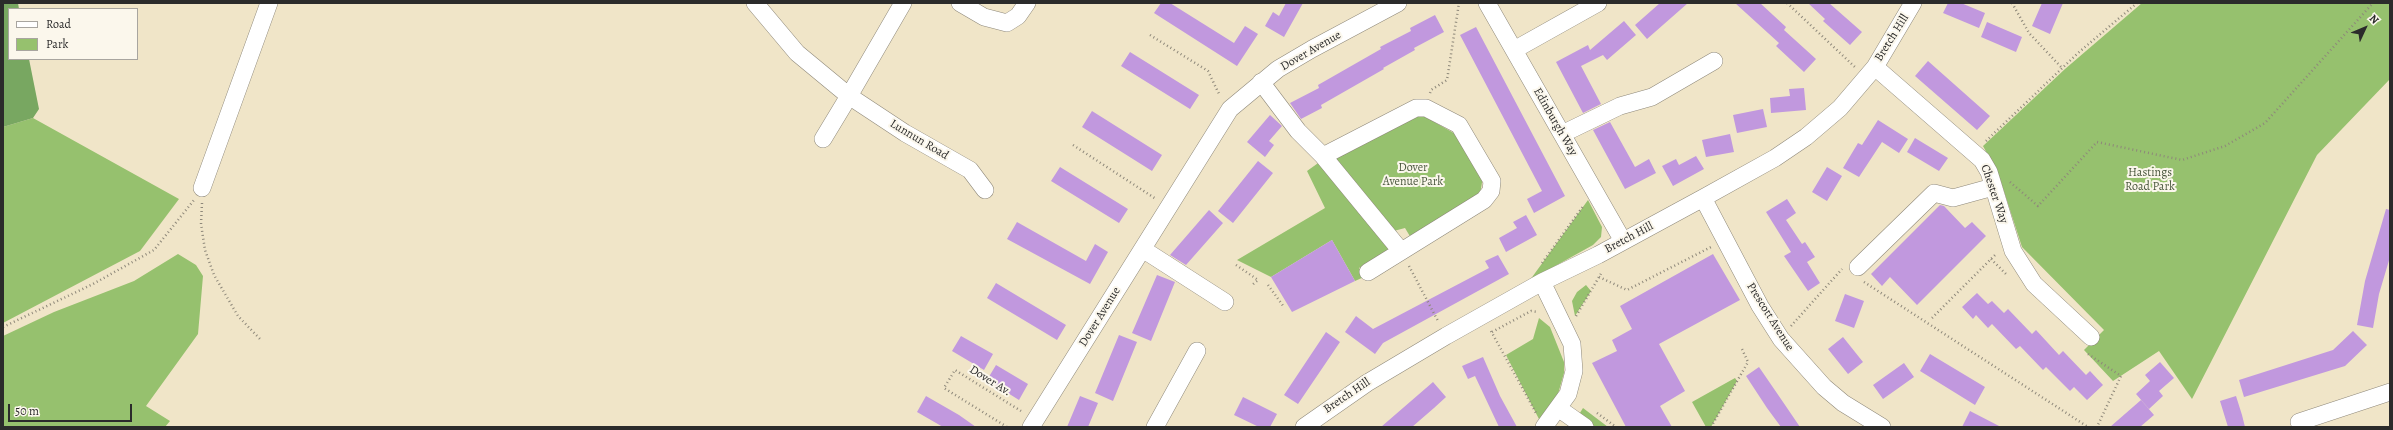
<!DOCTYPE html>
<html>
<head>
<meta charset="utf-8">
<style>
  body { margin:0 }
  #map { position:relative; width:2393px; height:430px; overflow:hidden; background:#f0e5c8; font-family:Alegreya,serif }
  canvas { display:block }
  .frame { position:absolute; inset:0; border:4px solid #2b2b2b; pointer-events:none }
  .legend { position:absolute; left:8px; top:8px; width:130px; height:52px; box-sizing:border-box; background:#fbf7ec; border:1px solid #a8a59f; margin:0; padding:5px 7px; list-style:none; font-size:12px; color:#2b2b2b }
  .legend li { display:flex; align-items:center; gap:8px; height:20px }
  .legend b { width:20px; border:1px solid #a8a59f }
  .north { position:absolute; left:2345px; top:8px; width:40px; height:40px; -webkit-text-stroke:3px #fbf7ec; paint-order:stroke; rotate:46deg; font-size:11px; font-weight:700; line-height:16px; text-align:center; color:#2b2b2b }
  .north::after { content:''; display:block; margin:auto; width:14px; height:18px; background:#2b2b2b; clip-path:polygon(50% 0,100% 100%,50% 72%,0 100%) }
  .scale { position:absolute; left:8px; top:404px; width:124px; height:18px; box-sizing:border-box; border:2px solid #2b2b2b; border-top:0; padding-left:5px; font-size:12px; line-height:14px; white-space:nowrap; color:#2b2b2b; -webkit-text-stroke:3px #fbf7ec; paint-order:stroke }
</style>
</head>
<body>
<div id="map">
<canvas width="2393" height="430"></canvas>
<div class="frame"></div>
<ul class="legend">
<li><b style="height:5px;background:#fff"></b>Road</li>
<li><b style="height:11px;background:#96c16e"></b>Park</li>
</ul>
<div class="north">N</div>
<div class="scale">50 m</div>
</div>
<script>
const c = document.querySelector('canvas').getContext('2d');
c.lineJoin = 'round';
function fill(path, color) {
  c.fillStyle = color;
  c.fill(path, 'evenodd');
}
function shape(rows) {
  const path = new Path2D();
  for (const r of rows) {
    path.moveTo(r[0], r[1]);
    for (let i = 2; i < r.length; i += 2) path.lineTo(r[i], r[i + 1]);
  }
  return path;
}
function strokePath(path, color, width, dash) {
  c.strokeStyle = color;
  c.lineWidth = width;
  c.lineCap = dash ? 'butt' : 'round';
  c.setLineDash(dash || []);
  c.stroke(path);
}
function label(font, color, halo, rows, align = 'center') {
  c.font = font + ' Alegreya,serif';
  c.lineWidth = 4;
  c.setLineDash([]);
  c.textBaseline = 'middle';
  c.strokeStyle = halo;
  c.fillStyle = color;
  for (const [text, x, y, turn = 0] of rows) {
    c.save();
    c.translate(x, y);
    c.rotate((+turn || 0) * Math.PI / 180);
    c.textAlign = isNaN(turn) ? turn : align;
    if (halo) c.strokeText(text, 0, 0);
    c.fillText(text, 0, 0);
    c.restore();
  }
}
const green = shape([
  [2142,3,2390,3,2390,79,2317,155,2192,399,2159,351,2113,381,2084,350,2104,330,2022,247,1999,176,1983,146,2065,69],
  [1422,115,1459,136,1483,177,1480,194,1411,238,1405,228,1390,232,1330,158,1414,116],
  [33,118,179,199,140,251,3,323,3,127],
  [1321,161,1389,250,1359,268,1364,277,1355,281,1332,240,1271,277,1237,260,1325,208,1307,171],
  [1588,200,1602,227,1601,237,1593,245,1530,280],
  [178,254,196,265,203,276,198,334,146,406,170,421,165,427,3,427,3,336,54,312,134,281],
  [1586,285,1591,291,1575,316,1572,301,1577,292],
  [1539,318,1550,327,1564,362,1564,373,1558,394,1540,421,1506,355,1533,339],
  [1735,378,1737,381,1711,427,1706,427,1692,402],
  [1583,408,1608,427,1595,427,1578,416]
]);
const forest = shape([
  [3,3,18,3,19,9,9,9,9,59,29,59,39,109,33,118,3,127]
]);
const building = shape([
  [1161,3,1170,3,1234,43,1245,26,1258,34,1237,66,1154,13],
  [1286,3,1303,3,1284,37,1265,26,1273,12,1279,16],
  [1660,3,1688,3,1647,39,1635,25],
  [1735,3,1760,3,1786,27,1784,30,1816,59,1804,72,1776,46,1779,43],
  [1808,3,1829,3,1862,32,1850,45,1823,21,1825,19],
  [1948,3,1961,3,1985,13,1979,28,1943,13],
  [2042,3,2063,3,2050,34,2032,26],
  [1435,15,1444,32,1414,48,1415,50,1383,68,1384,69,1321,105,1322,108,1301,119,1290,103,1319,88,1318,85,1381,49,1380,47,1411,31,1410,28],
  [1624,21,1636,35,1607,60,1603,55,1581,66,1601,104,1583,113,1556,62,1588,45,1590,50],
  [1987,22,2022,37,2016,52,1981,37],
  [1476,27,1565,196,1534,213,1527,199,1542,191,1460,35],
  [1130,52,1199,95,1190,109,1121,66],
  [1928,61,1990,116,1977,130,1915,76],
  [1804,88,1806,110,1771,113,1770,98,1790,96,1789,89],
  [1763,109,1767,127,1737,133,1733,115],
  [1092,111,1162,155,1152,171,1082,127],
  [1270,115,1282,126,1269,141,1274,145,1265,157,1247,142],
  [1878,120,1908,139,1899,153,1882,142,1859,177,1843,168,1858,143,1862,145],
  [1610,122,1635,167,1649,159,1656,173,1625,189,1593,130],
  [1730,134,1734,152,1706,157,1702,140],
  [1915,138,1948,158,1939,171,1907,152],
  [1696,156,1704,169,1673,186,1662,166,1676,159,1679,165],
  [1258,161,1273,173,1233,223,1218,211],
  [1060,167,1128,209,1119,223,1051,181],
  [1827,167,1842,176,1827,201,1812,192],
  [1787,199,1796,213,1786,220,1802,244,1805,242,1815,257,1807,262,1820,283,1808,291,1784,256,1791,252,1766,212],
  [1940,205,1944,206,1965,228,1972,222,1986,236,1917,305,1890,277,1882,286,1871,274],
  [2386,209,2390,210,2390,257,2379,294,2373,328,2357,325,2365,281],
  [1209,210,1223,223,1186,265,1170,255],
  [1526,215,1537,235,1506,252,1499,238,1517,228,1513,222],
  [1017,222,1086,261,1095,244,1108,252,1090,284,1007,239],
  [1332,240,1355,281,1292,312,1271,277],
  [1713,254,1740,300,1659,344,1685,391,1660,406,1672,427,1626,427,1592,363,1617,351,1612,340,1632,329,1620,306],
  [1498,255,1509,274,1383,343,1375,354,1345,332,1356,316,1373,329,1489,268,1485,261],
  [1157,275,1175,282,1151,341,1132,333],
  [996,283,1066,325,1057,340,987,298],
  [1977,293,1988,304,1992,301,2004,313,2008,309,2032,334,2036,330,2059,355,2063,351,2086,375,2090,371,2103,385,2087,400,2074,387,2070,391,2046,367,2043,370,2020,346,2016,349,1992,324,1988,328,1976,315,1973,319,1962,307],
  [1845,294,1864,301,1854,328,1835,321],
  [2353,331,2367,345,2345,366,2244,397,2239,380,2333,350],
  [1326,332,1340,342,1298,404,1284,395],
  [1119,335,1137,342,1113,401,1095,393],
  [961,336,993,354,984,370,952,351],
  [1843,337,1863,362,1848,374,1828,349],
  [1930,354,1985,387,1975,405,1920,371],
  [1483,357,1500,396,1517,427,1499,427,1475,376,1468,379,1462,366],
  [2160,362,2174,378,2159,391,2163,396,2149,409,2136,394,2150,381,2145,375],
  [1904,363,1914,377,1883,399,1873,385],
  [996,365,1028,384,1019,400,987,380],
  [1759,367,1783,402,1800,427,1781,427,1767,408,1746,376],
  [1433,382,1446,397,1434,408,1412,427,1381,427],
  [926,396,959,415,976,427,943,427,917,412],
  [1080,396,1098,403,1088,427,1067,427],
  [2236,396,2242,415,2245,427,2228,427,2220,401],
  [1243,397,1277,414,1270,427,1259,427,1234,415],
  [2141,400,2154,415,2140,427,2110,427],
  [1970,411,2001,427,1962,427]
]);
const path = shape([
  [1787,3,1855,67],
  [2012,3,2029,33,2062,68],
  [1150,35,1208,71,1220,96],
  [1430,93,1431,90,1447,80,1459,3],
  [1986,141,2078,53,2137,3],
  [1073,145,1156,199],
  [2010,182,2038,206,2097,142,2182,160,2225,146,2265,123,2373,3],
  [202,203,201,224,205,250,214,275,238,316,260,339],
  [1991,259,2006,274],
  [1542,263,1584,205],
  [1236,265,1258,280,1251,286],
  [1409,266,1438,321],
  [1599,277,1627,290,1711,247],
  [1864,282,2088,427],
  [1268,285,1284,307],
  [1576,316,1602,272],
  [1932,318,1997,253],
  [1791,326,1842,269],
  [3,327,93,284,154,250,194,200],
  [1491,331,1536,413],
  [1492,332,1531,311,1538,312],
  [2088,354,2121,376,2097,427],
  [1597,413,1616,427],
  [1007,427,944,388,955,370,1021,411],
  [1711,427,1748,362,1741,347]
]);
const minor = shape([
  [755,3,797,53,849,96,823,139],
  [903,3,849,96,905,133,970,170,985,190],
  [960,3,984,17,1007,23,1018,16,1027,3],
  [1487,3,1623,241],
  [1514,50,1598,3],
  [1875,67,1982,160,1989,172,2013,251,2034,284,2091,337],
  [1261,82,1298,131,1323,156,1401,251],
  [1562,134,1620,106,1652,97,1714,61],
  [1323,156,1416,108,1426,108,1459,125,1492,181,1491,191,1484,200,1368,272],
  [202,188,269,3],
  [1703,198,1760,306,1781,339,1824,387,1843,403,1882,427],
  [1144,250,1225,302],
  [1858,267,1934,193,1953,198,1993,187],
  [1542,282,1572,344,1574,371,1568,394,1544,427],
  [1558,408,1585,427],
  [2299,422,2390,392],
  [1031,427,1230,109,1278,69,1312,49,1398,3],
  [1155,427,1197,351],
  [1304,427,1367,383,1446,336,1542,282,1598,255,1703,198,1775,158,1806,137,1840,108,1875,67,1913,3]
]);
const streetNames = [
  ["Bretch Hill",1892,38,-58],
  ["Dover Avenue",1311,51,-30],
  ["Edinburgh Way",1555,122,60],
  ["Lunnun Road",919,140,31],
  ["Chester Way",1994,194,71],
  ["Bretch Hill",1629,238,-28],
  ["Dover Avenue",1100,317,-58],
  ["Prescott Avenue",1770,317,58],
  ["Dover Av.",990,381,32],
  ["Bretch Hill",1347,396,-34]
];
const parkNames = [
  ["Dover",1413,168],
  ["Avenue Park",1413,182],
  ["Hastings",2150,173],
  ["Road Park",2150,187]
];
fill(green, '#96c16e');
fill(forest, '#78a761');
fill(building, '#c198de');
strokePath(minor, '#8e887a', 18);
strokePath(path, '#8e887a', 2.5, [1, 3]);
strokePath(minor, '#fff', 17);
label('12px', '#2b2b2b', '#fbf7ec', streetNames);
label('12px', '#4b583f', '#fbf7ec', parkNames);
</script>
</body>
</html>
